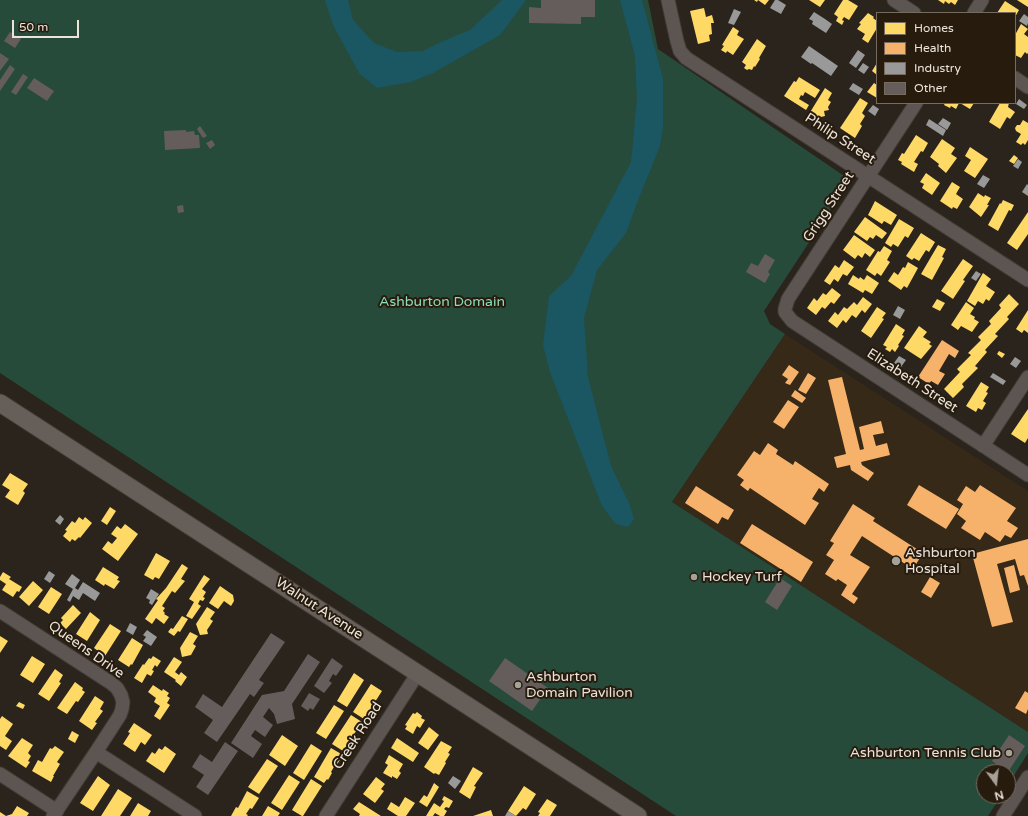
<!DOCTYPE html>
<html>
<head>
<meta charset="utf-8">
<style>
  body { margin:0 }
  #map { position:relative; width:1028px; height:816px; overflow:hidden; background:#2a241c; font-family:"Varela Round",sans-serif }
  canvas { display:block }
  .legend { position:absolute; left:876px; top:12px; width:140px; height:92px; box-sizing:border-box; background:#261b0d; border:1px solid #756b5f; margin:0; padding:5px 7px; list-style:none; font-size:12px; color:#ece4db }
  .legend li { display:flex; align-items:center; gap:8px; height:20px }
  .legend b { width:20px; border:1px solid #756b5f }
  .north { position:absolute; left:976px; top:764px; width:40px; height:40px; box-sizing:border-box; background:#261b0d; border:1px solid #756b5f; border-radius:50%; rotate:165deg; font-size:11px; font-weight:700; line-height:16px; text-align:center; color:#ece4db }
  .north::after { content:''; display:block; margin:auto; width:14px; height:18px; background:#a8a198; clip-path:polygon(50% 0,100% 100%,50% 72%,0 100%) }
  .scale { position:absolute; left:12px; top:20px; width:67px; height:18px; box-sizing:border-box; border:2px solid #ece4db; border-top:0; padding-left:5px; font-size:12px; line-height:14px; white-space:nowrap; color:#ece4db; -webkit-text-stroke:3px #261b0d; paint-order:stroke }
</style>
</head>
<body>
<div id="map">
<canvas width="1028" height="816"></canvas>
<ul class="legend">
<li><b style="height:11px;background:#ffd966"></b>Homes</li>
<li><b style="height:11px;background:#f6b26b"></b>Health</li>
<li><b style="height:11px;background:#999"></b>Industry</li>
<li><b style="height:11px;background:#645d5b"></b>Other</li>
</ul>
<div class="north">N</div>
<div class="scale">50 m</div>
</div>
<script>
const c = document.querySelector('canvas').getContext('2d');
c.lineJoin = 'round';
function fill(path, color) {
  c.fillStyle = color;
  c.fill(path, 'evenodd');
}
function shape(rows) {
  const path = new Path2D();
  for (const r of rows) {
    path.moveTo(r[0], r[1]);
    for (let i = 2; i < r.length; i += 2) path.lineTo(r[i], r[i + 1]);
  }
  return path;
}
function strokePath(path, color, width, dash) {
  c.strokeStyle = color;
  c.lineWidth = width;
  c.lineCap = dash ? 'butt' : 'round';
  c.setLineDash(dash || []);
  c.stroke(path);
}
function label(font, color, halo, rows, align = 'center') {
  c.font = font + ' "Varela Round",sans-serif';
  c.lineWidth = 4;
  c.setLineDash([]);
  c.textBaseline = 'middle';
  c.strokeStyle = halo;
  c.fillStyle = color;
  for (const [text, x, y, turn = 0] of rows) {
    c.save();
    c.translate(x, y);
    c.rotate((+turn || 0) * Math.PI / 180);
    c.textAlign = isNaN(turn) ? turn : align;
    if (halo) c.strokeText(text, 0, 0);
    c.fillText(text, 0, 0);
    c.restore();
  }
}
const built = shape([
  [785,334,1028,491,1028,732,672,502]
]);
const green = shape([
  [0,0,648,0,658,49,850,180,764,311,770,324,785,334,672,502,1028,732,1028,753,1008,785,1008,772,984,772,984,796,1001,796,988,816,676,816,0,373]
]);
const water = shape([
  [325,0,348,0,353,20,374,43,397,52,423,51,441,42,470,30,502,0,526,0,500,35,433,73,411,82,377,88,359,73,333,25],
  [620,0,642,0,663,79,663,128,660,146,637,203,626,233,597,270,584,318,588,377,611,466,629,503,634,519,628,527,616,524,602,506,550,372,543,345,549,296,571,276,631,162,637,99,635,56]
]);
const homes = shape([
  [754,0,769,0,765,5,758,0,757,2],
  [809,0,825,0,820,7],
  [843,0,848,0,858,6,849,20,844,17,842,20,844,21,842,25,836,21,838,17,834,14],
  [938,0,958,0,955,5,951,2,949,4,945,1,944,4],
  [1017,0,1028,0,1028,7],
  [1005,1,1019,10,1015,17,1015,13,997,13],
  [704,8,706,17,712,15,714,23,711,23,712,34,709,35,710,41,698,44,690,11],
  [868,13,874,17,873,18,877,21,877,28,868,43,862,39,865,34,857,29,861,24,859,23],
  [1021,24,1028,29,1024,34,1028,37,1028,53,1027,54,1025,52,1021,58,1015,55,1015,35],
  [733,27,739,31,737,35,744,39,733,55,727,51,726,53,721,50,724,46,722,45],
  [757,39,766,46,759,58,760,59,755,67,754,66,752,70,749,69,747,70,744,68,746,65,742,62],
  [877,63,877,75,872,71],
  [799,77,820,90,815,98,805,92,803,96,801,95,799,99,809,105,806,110,784,96,794,81,796,82],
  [874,83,877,85,877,98,867,92],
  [825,88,832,93,828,100,831,102,828,107,829,110,824,111,825,116,817,118,809,114],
  [860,98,868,103,862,113,865,116,860,124,862,126,855,138,840,128],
  [945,103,959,103,956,109,951,106,950,108,944,105],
  [960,103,974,103,970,109],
  [1000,103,1009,103,1008,107,1015,112,1010,119,1007,117,1000,129,989,122],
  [1023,120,1028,123,1028,140,1025,145,1023,143,1021,145,1016,142,1021,134,1016,131,1015,128,1017,125,1020,125],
  [916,135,928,143,923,152,921,151,914,162,918,164,914,172,901,164,902,162,898,160,902,153,904,154],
  [942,139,955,148,951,154,957,158,946,173,938,166,939,164,930,157],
  [970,147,988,159,975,178,964,171,971,160,965,156],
  [1014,155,1018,158,1014,164,1009,161],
  [926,173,940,183,932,195,922,188,924,184,920,182],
  [952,182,960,187,956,194,963,199,957,209,953,207,952,209,940,201],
  [978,193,984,197,985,195,991,198,987,205,989,205,981,217,969,207],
  [1003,200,1014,205,1011,211,1009,210,998,231,988,225,1000,203,1001,204],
  [875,201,897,215,891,225,884,221,882,224,868,215],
  [1028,212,1028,234,1017,250,1007,243],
  [865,217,887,233,882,239,876,235,873,239,870,237,867,241,854,232],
  [899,219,914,228,908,238,905,236,898,247,893,244,891,247,885,243],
  [921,233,935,242,929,252,926,250,919,261,914,258,912,260,906,256],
  [854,235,875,250,870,257,865,253,862,258,858,255,855,259,843,250],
  [938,245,946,249,942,257,944,258,932,280,921,274],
  [884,246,892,251,887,260,890,262,881,276,877,273,875,276,866,270,878,251,880,252],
  [963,259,973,266,963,280,965,281,953,299,941,291],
  [844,260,854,267,847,276,843,274,838,282,834,279,830,285,824,281,835,265,839,268],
  [908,262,918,268,907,288,904,286,901,290,888,281,894,272,898,275,903,267,905,268],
  [983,273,991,279,986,286,995,292,989,301,986,299,983,304,978,301,975,306,967,301],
  [853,275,859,279,860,277,864,280,867,275,879,283,872,294,865,290,863,293,848,284],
  [832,288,841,295,834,304,831,302,825,309,822,307,816,315,807,308,814,298,817,301,823,293,826,295],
  [1009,294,1019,304,1007,317,1009,319,995,334,998,336,985,350,987,352,975,366,978,368,962,384,964,387,953,398,944,389,960,372,957,369,971,355,968,353,981,340,978,337,991,324,989,321,1001,308,999,305],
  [863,297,872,304,865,313,862,310,856,318,852,315,846,323,843,320,837,328,828,321,835,312,838,315,844,307,847,309,854,302,857,305],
  [937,299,945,303,940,311,932,307],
  [966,302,974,308,970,314,975,317,974,319,979,322,972,332,961,326,958,330,951,325],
  [877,307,886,313,882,318,884,319,871,338,861,331],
  [1028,310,1028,333,1024,330,1022,333,1016,329],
  [896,324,905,330,902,335,904,336,898,345,899,346,895,352,892,349,890,352,885,349,887,347,883,345],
  [919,326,927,332,923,337,931,342,929,344,932,346,921,359,904,348],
  [999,351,1005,354,1002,358,997,354],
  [981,382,989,387,986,392,988,393,983,401,986,403,982,410,978,408,976,412,966,406],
  [1028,409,1028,438,1025,443,1011,434],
  [10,473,28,484,23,491,25,493,18,505,5,497,10,490,2,485],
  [110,507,116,511,107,525,101,521],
  [79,517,83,520,85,517,92,523,80,538,79,537,75,541,72,539,70,542,63,536,67,531,65,530,72,521,75,523],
  [125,524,138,534,118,561,102,549,108,541,112,544,117,538,111,534,117,526,121,529],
  [156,553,170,561,159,579,155,577,153,580,144,575],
  [182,564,188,568,181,579,185,581,175,593,172,591,162,606,165,608,163,611,165,613,164,614,169,617,164,624,156,618,152,624,145,619,158,600,156,599,166,588],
  [103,567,119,577,117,580,120,581,114,589,105,584,104,586,95,580],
  [3,572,11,577,9,579,22,587,19,592,17,591,13,597,2,590,6,584,0,580,0,577],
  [204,575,210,579,202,589,206,592,203,597,205,598,203,601,200,600,198,604,201,606,192,619,186,616,194,602,189,599],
  [33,581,43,590,29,606,19,597],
  [220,586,233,595,234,601,231,606,224,601,218,609,209,603],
  [51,587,62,594,49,614,38,607],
  [73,605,81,613,66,629,60,623,63,620,61,618],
  [207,607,215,612,210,619,213,621,207,630,208,634,200,635,196,624],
  [90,612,100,620,87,641,76,634],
  [182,616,188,619,180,632,178,631,174,636,168,632,171,628,173,629],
  [110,624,121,631,105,656,94,648],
  [190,632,198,636,193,644,196,646,191,655,182,657,180,648],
  [0,636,8,641,0,653],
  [132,638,143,645,132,665,131,664,129,667,118,660],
  [32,656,45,664,33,683,20,675],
  [153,656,161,661,157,667,155,665,152,670,154,671,151,676,147,674,142,683,134,678,143,664,144,665,149,658,151,659],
  [174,657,182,662,175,672,179,675,181,672,187,677,181,686,175,681,176,680,164,672],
  [55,669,63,675,59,682,61,683,49,701,38,694],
  [354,673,364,680,347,707,337,701],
  [75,682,83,688,82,690,85,692,78,702,76,701,67,714,57,708],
  [371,684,382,691,364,719,353,712],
  [153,685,162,691,163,689,169,693,167,696,170,698,167,703,170,705,160,720,154,716,160,706,154,702,156,698,148,692],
  [95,696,104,702,100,709,103,711,95,722,97,723,92,730,79,721],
  [19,702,25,705,23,709,16,706],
  [334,705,344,711,326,739,316,733],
  [417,712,422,716,421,718,425,720,420,728,417,726,413,734,405,729,407,726,405,725,413,713,415,714],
  [351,715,362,722,343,751,332,744],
  [2,716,13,724,5,736,12,741,6,750,0,746,0,719],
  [134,723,152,735,145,745,141,742,135,752,123,744,130,733,128,732],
  [429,727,439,735,428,750,418,743],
  [72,731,79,735,75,743,68,739],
  [282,735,298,746,285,766,269,755],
  [22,738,33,745,28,753,31,756,28,761,30,762,26,768,8,756],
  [397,738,419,753,413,762,391,748],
  [441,741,452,747,448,753,450,754,445,762,446,763,439,775,435,773,434,774,424,767],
  [311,744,322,751,304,780,293,773],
  [55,746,64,752,57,762,60,764,53,776,54,776,51,782,32,771,38,760,42,762,50,748,52,749],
  [165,746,176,754,164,773,146,761,152,752,155,754,159,748,162,750],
  [331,748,343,755,336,766,335,765,331,772,332,773,328,780,327,779,324,783,314,777],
  [389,755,403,764,399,771,401,773,397,779,392,776,392,778,383,773,388,765,385,763],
  [267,759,278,766,259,794,248,787],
  [473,767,483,773,474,786,476,787,470,799,459,792],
  [289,775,300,782,282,810,271,803],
  [98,776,110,785,93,811,80,803],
  [376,777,385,784,381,789,384,791,375,803,363,794],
  [311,779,322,786,303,816,302,816,292,810],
  [434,783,439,787,427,807,419,802,424,795,427,797],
  [524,786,536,794,526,810,523,808,516,816,508,811],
  [118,789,132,798,120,816,101,816],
  [247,791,259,798,252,809,250,808,246,814,248,815,247,816,231,816,236,807,238,808],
  [444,796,453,801,449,808,446,807,444,809,447,811,444,816,440,816,435,813,433,816,426,816,434,803,440,807,444,801,442,800],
  [405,797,415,803,406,816,398,816,387,809,391,802,399,807],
  [547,799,557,805,550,816,538,816,540,813,538,812],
  [359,802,381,816,359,816,360,814,353,809],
  [138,803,151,811,148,816,130,816],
  [17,806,29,813,27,816,0,816,0,812,6,816,12,814],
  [268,806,280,813,278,816,262,816],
  [491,810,493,816,473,816]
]);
const health = shape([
  [942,340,959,351,955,358,949,354,939,371,945,374,938,385,931,381,929,384,918,377],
  [789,365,799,372,790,385,785,383,788,379,782,375],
  [808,373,816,378,806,394,798,390],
  [842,377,860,450,864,449,859,427,881,421,884,433,873,435,876,446,887,443,890,455,861,462,862,465,874,473,868,481,851,470,850,465,837,468,834,457,846,454,828,380],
  [795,390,806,398,802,403,791,396],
  [788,400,799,407,784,429,773,422],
  [768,443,778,450,776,454,793,465,795,461,829,484,824,492,819,488,812,499,819,503,805,525,750,488,748,491,740,485,744,480,737,475,754,451,760,455],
  [919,485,959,509,946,529,907,505],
  [980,485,1016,508,1007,521,1018,528,1011,538,1005,535,1000,542,985,532,980,540,961,528,966,521,957,514,963,504,957,500,966,486,975,492],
  [696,486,734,510,728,520,722,517,718,524,685,503],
  [853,504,875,518,873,521,923,553,913,569,862,536,850,555,870,567,852,594,858,598,854,604,841,595,847,585,838,579,836,581,825,574,834,560,826,555,834,543,830,541],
  [752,524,813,562,801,582,740,543],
  [1028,539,1028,586,1024,575,1020,576,1015,559,997,564,1013,622,992,627,972,554],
  [1014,565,1020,590,1010,593,1004,568],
  [930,577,940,583,931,598,921,592],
  [1025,691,1028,693,1028,709,1026,714,1015,708]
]);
const industry = shape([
  [775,0,778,0,786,5,781,14,770,8],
  [734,9,741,12,734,25,728,23],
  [814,12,825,19,822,23,825,19,832,24,826,33,812,24,813,21,809,19],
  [1024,14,1028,17,1028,23,1027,26,1019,21],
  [809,46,838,66,831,76,812,63,811,64,801,57],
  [858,50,865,55,856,68,849,63],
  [863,63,869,67,864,74,858,70],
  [853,83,863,89,859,95,849,89],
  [1019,99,1027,105,1024,109,1016,104],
  [873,105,879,109,875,116,868,111],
  [943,118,951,123,947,130,938,124],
  [929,119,946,130,943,136,926,125],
  [1018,159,1022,162,1018,169,1013,166],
  [983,175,990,179,984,188,977,184],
  [1027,184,1028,185,1028,196,1022,192],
  [976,271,981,274,976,281,971,278],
  [898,306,905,310,900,319,893,315],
  [899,356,906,360,901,367,894,363],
  [1015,357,1021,361,1016,368,1010,364],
  [993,373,1006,381,1003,385,990,377],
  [60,515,64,519,60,525,55,521],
  [49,571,55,575,50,583,44,579],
  [72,574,80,580,75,588,78,590,83,582,100,593,95,601,83,593,79,600,73,596,70,602,67,600,73,589,65,584],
  [151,589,159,594,152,605,149,603,150,600,146,598],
  [130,623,137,627,133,635,126,631],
  [147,630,157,637,151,646,143,641,146,637,143,635],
  [453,776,461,781,455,789,448,783],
  [508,811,516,816,505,816]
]);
const building = shape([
  [541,0,595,0,595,17,581,17,581,24,529,23,529,7,541,8],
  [10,32,21,39,15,48,4,41],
  [0,53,9,59,0,71],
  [10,65,15,69,0,91,0,80],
  [23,74,28,77,16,95,11,92],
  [34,78,54,91,47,101,27,88],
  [200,126,207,136,203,138,197,129],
  [186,130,186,132,194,131,195,135,199,135,200,148,165,150,164,131],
  [212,140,215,145,210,149,206,143],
  [183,205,184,212,178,213,177,206],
  [765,254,775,260,768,272,770,274,765,283,746,272,751,263,758,266],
  [780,578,792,586,777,610,765,602],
  [271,633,285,642,259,680,264,683,254,697,250,694,217,742,204,733,213,720,195,707,203,694,222,707],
  [308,654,320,662,292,704,295,719,277,724,274,714,269,708,263,717,273,725,265,737,255,730,251,736,262,744,253,758,231,743,262,695,284,691],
  [332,658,343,666,336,676,333,674,329,681,332,683,324,693,314,686],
  [505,658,548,688,532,711,489,681],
  [309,693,320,699,313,710,310,708,308,711,301,706],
  [1009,735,1025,746,1008,772,992,761],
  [225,742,238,751,208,795,196,787,204,775,192,767,200,754,212,762]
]);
const minor = shape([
  [668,0,677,41,680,51,686,58,1028,280],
  [894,0,914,13],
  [974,13,982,0],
  [1015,78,1028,87],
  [916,103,788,299,785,309,785,312,792,321,1028,475],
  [983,446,1028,377],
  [0,611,111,683,117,688,121,695,123,702,122,709,120,715,96,752,195,816],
  [0,774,57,811],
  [53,816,96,752],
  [326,816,418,673],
  [1003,816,1028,777]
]);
const major = shape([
  [0,403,638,816]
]);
const markers = [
  [896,561,5,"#a8a198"],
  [694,577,4,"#a8a198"],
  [518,685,4,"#a8a198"],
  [1009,753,4,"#a8a198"]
];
const streetNames = [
  ["Philip Street",840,139,33],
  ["Grigg Street",829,207,-57],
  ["Elizabeth Street",912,381,33],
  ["Walnut Avenue",319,609,33],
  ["Queens Drive",86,650,35],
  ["Creek Road",358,736,-57]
];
const parkNames = [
  ["Ashburton Domain",442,302]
];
const poiNames = [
  ["Ashburton",905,553],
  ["Hospital",905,569],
  ["Hockey Turf",702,577],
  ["Ashburton",526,677],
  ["Domain Pavilion",526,693],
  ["Ashburton Tennis Club",1001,753,"right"]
];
fill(built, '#372917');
fill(green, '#264b3a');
fill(water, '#1b5663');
fill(homes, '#ffd966');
fill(health, '#f6b26b');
fill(industry, '#999');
fill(building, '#645d5b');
strokePath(minor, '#443f38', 15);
strokePath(major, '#443f38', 19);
strokePath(minor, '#5c5552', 13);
strokePath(major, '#665e58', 17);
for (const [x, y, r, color] of markers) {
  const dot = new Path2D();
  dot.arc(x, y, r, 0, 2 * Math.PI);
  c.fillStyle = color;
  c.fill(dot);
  strokePath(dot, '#261b0d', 1.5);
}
label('14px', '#ece4db', '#261b0d', streetNames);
label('14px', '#8adeba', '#261b0d', parkNames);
label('14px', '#ece4db', '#261b0d', poiNames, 'left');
</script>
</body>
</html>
